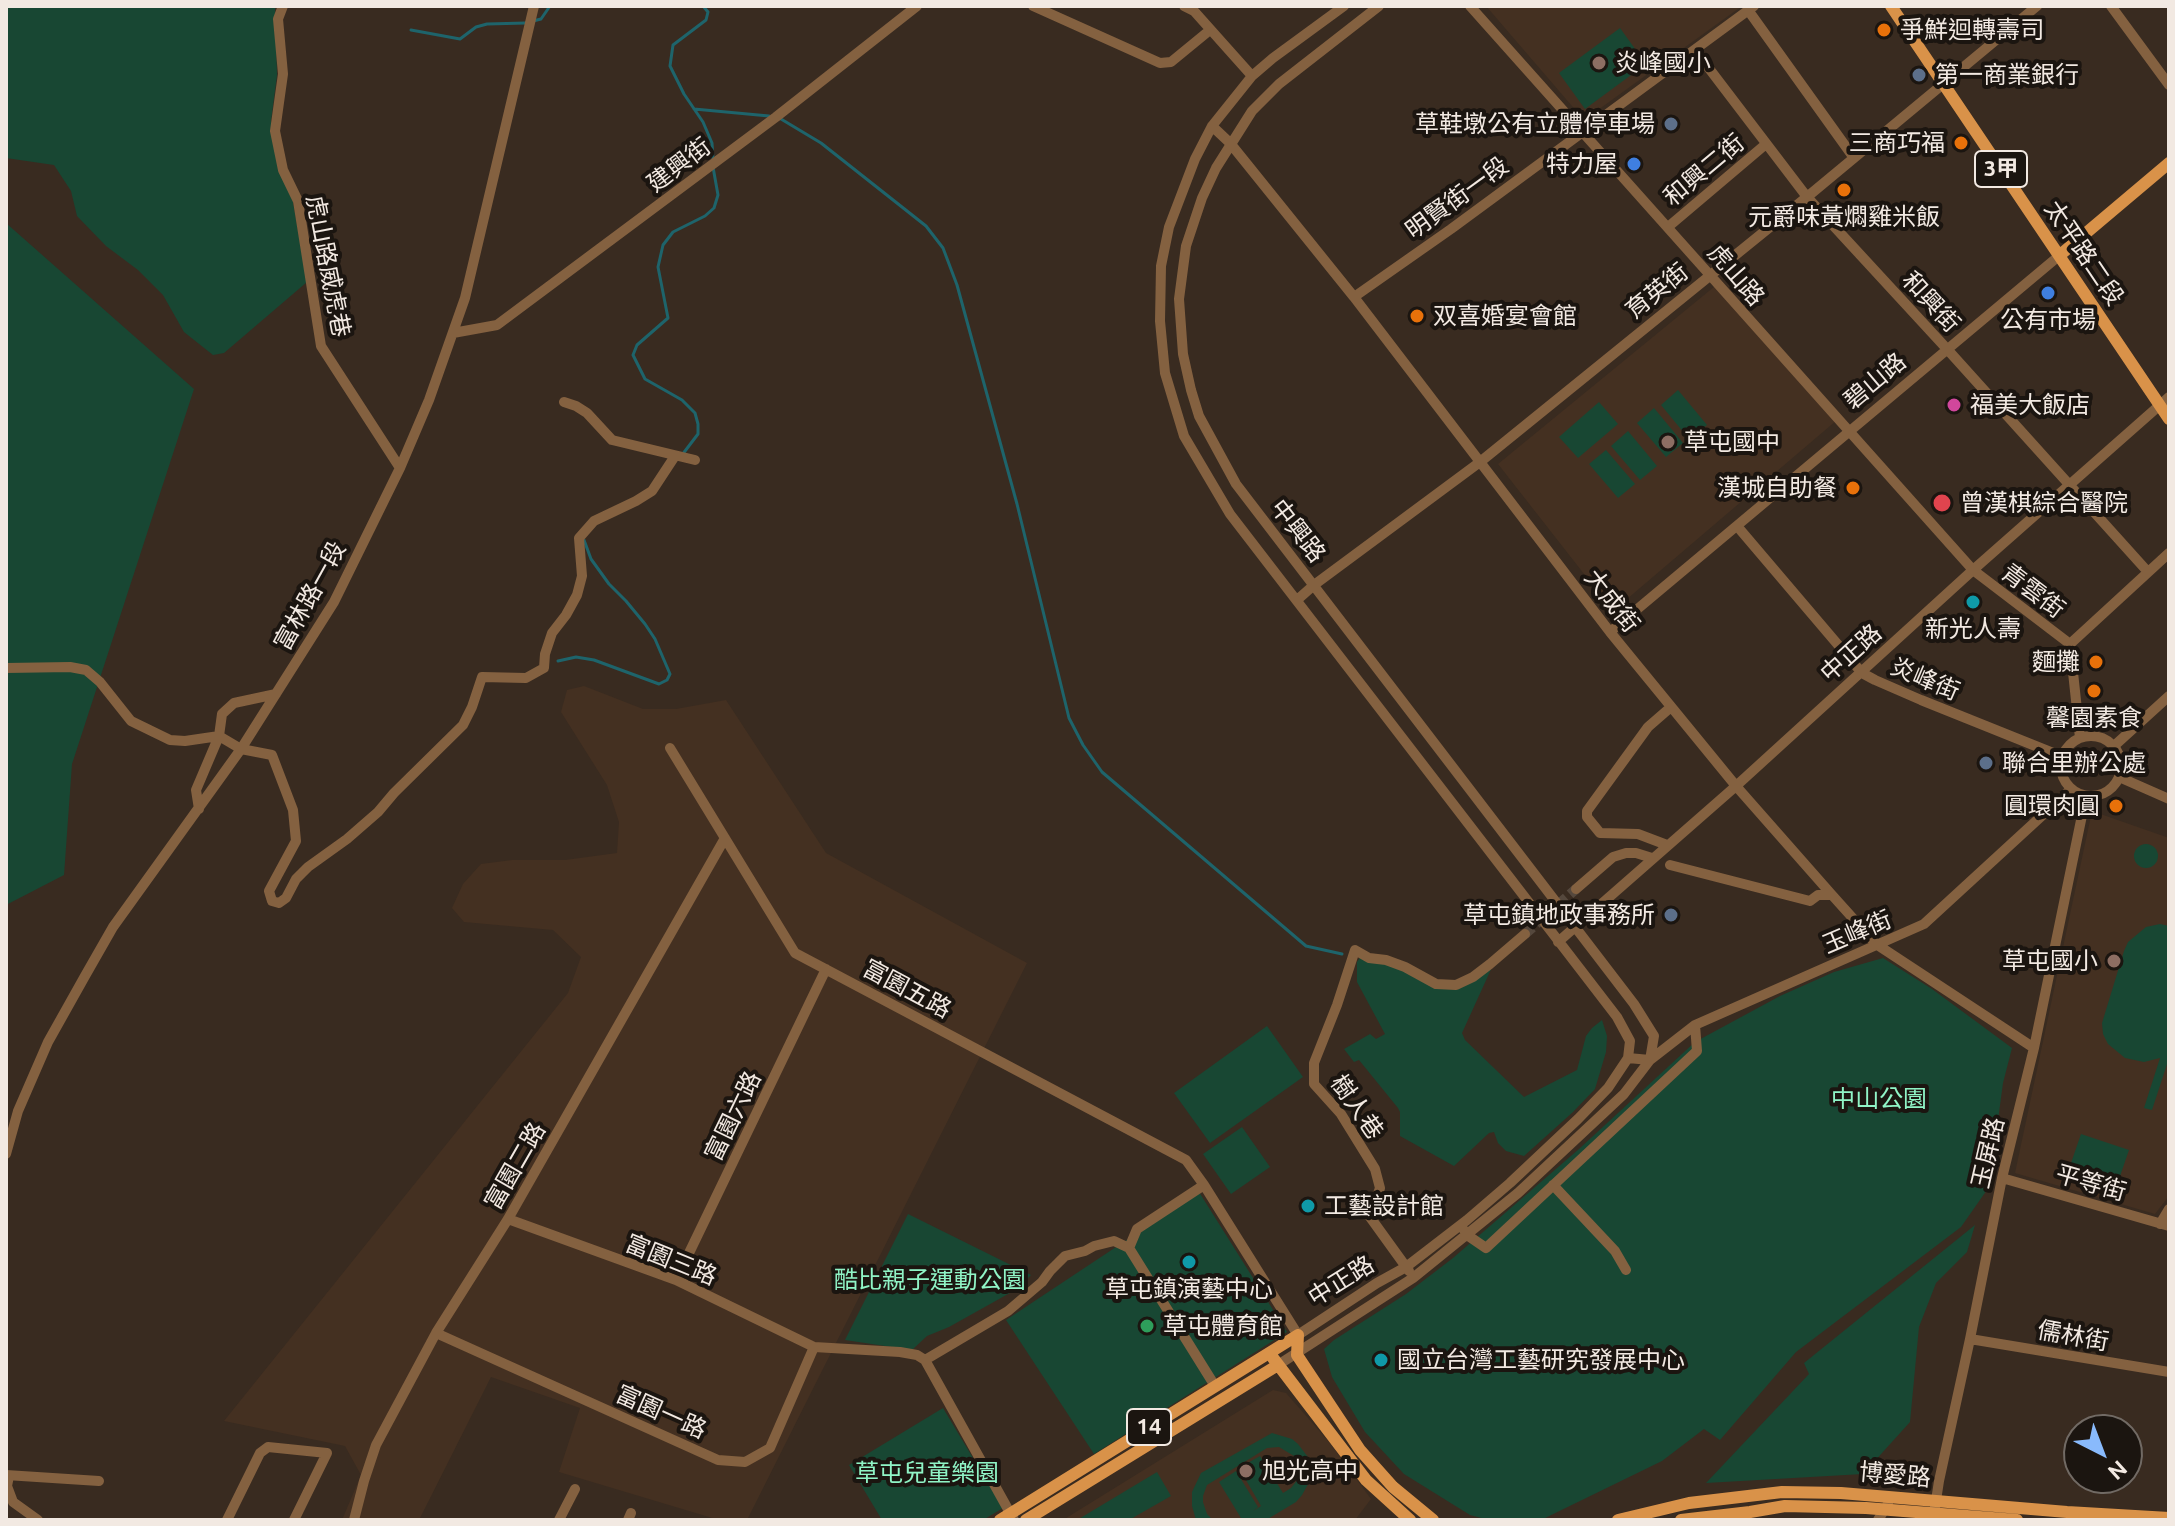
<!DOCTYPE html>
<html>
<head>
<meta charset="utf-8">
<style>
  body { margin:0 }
  #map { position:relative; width:2175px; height:1526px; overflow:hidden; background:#392b20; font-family:Ubuntu,sans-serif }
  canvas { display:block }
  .frame { position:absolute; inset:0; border:8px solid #f2e9e2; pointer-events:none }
  .north { position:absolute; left:2063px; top:1414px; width:80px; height:80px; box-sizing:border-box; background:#1b1510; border:2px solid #716a64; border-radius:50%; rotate:138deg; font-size:22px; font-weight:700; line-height:32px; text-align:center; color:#f2e9e2 }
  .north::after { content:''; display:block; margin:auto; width:28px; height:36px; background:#89bafc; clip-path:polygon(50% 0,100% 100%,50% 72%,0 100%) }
</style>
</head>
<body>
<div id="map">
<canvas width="2175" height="1526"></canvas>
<div class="frame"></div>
<div class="north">N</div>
</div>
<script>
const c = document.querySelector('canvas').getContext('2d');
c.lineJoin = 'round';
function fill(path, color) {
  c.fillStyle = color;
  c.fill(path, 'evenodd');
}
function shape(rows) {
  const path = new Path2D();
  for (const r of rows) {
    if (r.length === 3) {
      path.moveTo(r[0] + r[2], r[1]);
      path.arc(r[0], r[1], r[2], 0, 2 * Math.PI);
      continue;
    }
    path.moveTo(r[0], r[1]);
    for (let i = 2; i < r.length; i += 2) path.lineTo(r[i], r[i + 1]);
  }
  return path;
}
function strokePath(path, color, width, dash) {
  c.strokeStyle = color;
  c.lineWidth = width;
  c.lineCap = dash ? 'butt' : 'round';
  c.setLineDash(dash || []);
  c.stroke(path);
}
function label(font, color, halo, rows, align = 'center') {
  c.font = font + ' Ubuntu,"Noto Sans TC",sans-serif';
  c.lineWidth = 8;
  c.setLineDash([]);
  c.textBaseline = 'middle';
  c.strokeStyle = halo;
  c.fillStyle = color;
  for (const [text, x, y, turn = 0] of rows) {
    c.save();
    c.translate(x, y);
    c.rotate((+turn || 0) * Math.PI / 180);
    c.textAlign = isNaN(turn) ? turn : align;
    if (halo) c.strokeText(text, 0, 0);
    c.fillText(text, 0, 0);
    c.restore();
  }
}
const built = shape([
  [1486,6,1742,6,1584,120],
  [1720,282,1837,420,1613,611,1498,464],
  [584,686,643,709,676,709,726,700,826,853,1027,963,747,1520,719,1520,559,1472,580,1408,491,1377,419,1520,342,1520,361,1475,345,1446,224,1421,568,993,581,957,553,930,464,922,452,908,463,884,481,864,512,860,565,860,617,853,619,822,607,785,561,712,567,690],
  [2092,811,2169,838,2169,1196,2155,1214,2015,1173],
  [1273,1390,1286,1393,1329,1442,1371,1499,1355,1520,1063,1520]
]);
const green = shape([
  [6,6,275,6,277,75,271,121,290,185,307,282,224,353,213,355,184,332,163,295,138,270,106,246,77,216,71,191,54,165,6,158],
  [1620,28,1646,64,1585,109,1559,73],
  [6,223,194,389,72,764,64,875,6,905],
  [1678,390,1707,425,1689,439,1661,405],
  [1599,402,1618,424,1578,458,1559,437],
  [1654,408,1683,443,1666,457,1637,423],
  [1628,431,1657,466,1640,480,1611,446],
  [1606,450,1635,484,1618,498,1589,464],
  [2146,856,12],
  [2160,924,2169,926,2169,1058,2152,1110,2144,1108,2160,1058,2144,1062,2125,1058,2108,1044,2103,1034,2102,1023,2124,951,2128,942,2146,927],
  [1361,956,1450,984,1493,965,1462,1033,1465,1040,1524,1097,1577,1070,1586,1036,1592,1028,1602,1020,1607,1036,1606,1052,1595,1089,1573,1112,1524,1156,1506,1151,1498,1143,1494,1132,1489,1133,1454,1166,1400,1136,1400,1112,1398,1108,1359,1060,1354,1062,1344,1049,1370,1034,1376,1039,1385,1034,1357,982,1357,962],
  [1883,958,1932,989,2012,1048,2003,1083,1989,1187,1961,1227,1796,1352,1720,1440,1704,1429,1662,1461,1541,1520,1489,1520,1470,1515,1404,1474,1365,1432,1332,1377,1324,1349,1334,1340,1406,1294,1453,1258,1579,1149,1695,1042,1780,996,1834,972],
  [1267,1026,1303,1077,1210,1143,1174,1093],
  [1242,1127,1270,1167,1231,1194,1203,1154],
  [2081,1134,2129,1150,2119,1179,2071,1163],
  [1199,1192,1287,1332,1094,1454,1006,1320],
  [908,1214,1031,1275,1017,1289,949,1327,927,1336,912,1350,845,1340],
  [1975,1225,1967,1252,1936,1283,1919,1327,1910,1422,1863,1474,1706,1483,1809,1374,1804,1363],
  [943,1408,1003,1508,983,1520,882,1520,849,1465],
  [1272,1433,1292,1439,1298,1444,1311,1461,1313,1470,1311,1479,1302,1495,1296,1502,1266,1520,1238,1520,1241,1518,1219,1482,1236,1471,1258,1507,1253,1511,1261,1506,1239,1468,1260,1456,1283,1493,1291,1488,1298,1479,1298,1467,1294,1456,1279,1447,1267,1448,1207,1485,1203,1496,1203,1502,1207,1514,1213,1520,1196,1520,1192,1506,1192,1492,1201,1473],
  [1157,1472,1171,1496,1129,1520,1077,1520]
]);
const stream = shape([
  [703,6,708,12,706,20,673,45,670,66,684,94,703,122,712,143,713,159],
  [533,21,541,19,550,6],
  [411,30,460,39,476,27,487,24,526,23],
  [694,109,769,116],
  [781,119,821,143,926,226,943,248,957,285,1017,504,1069,718,1083,745,1102,772,1306,946,1342,954],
  [682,455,698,434,698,424,695,413,682,400,645,379,633,355,637,345,668,318,658,267,663,245,673,232,705,216,714,208,718,195,713,167],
  [558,661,576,657,594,660,659,684,667,680,670,674,655,639,645,624,626,601,609,584,591,559,584,540]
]);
const minorTunnel = shape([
  [1525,934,1576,889]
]);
const minor = shape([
  [283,6,278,19,283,74,275,131,283,170,298,201,321,346,400,468],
  [1033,6,1160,63,1171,62,1210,30],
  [1184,6,1194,11,1252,76],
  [1470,6,1973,570,2070,644,2080,738],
  [2111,6,2169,85],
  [1748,10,1854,158],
  [1695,50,1807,197,1947,349,2148,572],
  [1212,126,1230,143,1354,297,1610,632,1736,786,1832,895,1876,944,2034,1048],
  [1668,227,1766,144],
  [1354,297,1451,229,1754,6],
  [453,333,497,325,776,117,917,6],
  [564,402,576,406,587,413,612,440,695,460],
  [1737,526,1862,673,1875,680,1921,700,2063,757],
  [1297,600,1314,585,1480,462,1807,197,2037,6],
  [1610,632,2060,255],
  [2070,644,2169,553],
  [6,668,70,667,86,670,100,682,131,721,170,740,185,741,219,736,241,749,272,755,293,810,296,841,269,891,272,901,279,903,286,898,296,879,308,867,347,839,378,812,394,793,463,725,472,707,482,677,526,678,544,668,545,654,552,633,566,615,577,595,582,576,579,538,594,521,636,501,652,491,675,456],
  [2091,766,30],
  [2114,746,2169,696],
  [670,748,795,953,1186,1160,1204,1185],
  [2119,777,2169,799],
  [199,809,196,790,219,736,222,714,234,703,276,694],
  [1667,845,1638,834,1600,833,1587,817,1587,811,1648,727,1671,707],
  [1670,865,1810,901,1818,895,1832,895],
  [1576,889,1613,857,1626,853,1636,853,1652,858],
  [1558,942,1736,786,1973,570,2169,397],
  [1628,1058,1650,1060,1695,1025,1924,924,2071,789],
  [6,1154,18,1111,48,1042,85,976,113,927,241,749,334,602,400,468,429,400,465,298,534,6],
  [2002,1178,2169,1226],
  [1553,1185,1615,1251,1626,1270],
  [508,1219,676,1280,814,1347,900,1352,917,1355,925,1360,1008,1311,1042,1282,1050,1271,1065,1256,1085,1251,1094,1246,1114,1241,1129,1248],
  [2160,1224,2169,1209],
  [1464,1230,1467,1235,1486,1248,1697,1051,1695,1025],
  [1409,1271,1370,1217,1380,1188,1375,1169,1341,1114,1314,1084,1314,1063,1337,1005,1355,950,1369,958,1386,960,1405,967,1436,984,1456,985,1473,977,1490,964,1525,934],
  [676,1280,826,969],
  [436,1333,718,1460,745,1462,770,1448,814,1347],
  [1970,1339,2169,1372],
  [925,1360,1014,1520],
  [1278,1365,1413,1278,1518,1193,1624,1094,1650,1060,1654,1036,1634,1004,1236,484,1199,416,1191,390,1183,354,1179,299,1186,246,1202,198,1216,168,1252,111,1279,84,1379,6],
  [1215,1386,1129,1248,1137,1229,1204,1185,1298,1335,1377,1283,1406,1267,1467,1220,1510,1183,1578,1119,1608,1088,1628,1058,1630,1041,1617,1017,1230,514,1184,436,1165,373,1160,321,1161,266,1169,227,1195,159,1212,126,1252,76,1273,58,1344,6],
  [6,1475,99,1481],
  [9,1476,7,1486,13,1502,38,1520],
  [227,1520,260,1453,268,1447,327,1453,294,1520],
  [354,1520,364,1481,376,1445,436,1333,508,1219,725,838],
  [559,1520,575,1489],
  [628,1520,631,1513],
  [1878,1520,1888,1504],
  [1933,1520,1939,1481,1970,1339,2002,1178,2034,1048,2086,796]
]);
const major = shape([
  [1891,6,2169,419],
  [2060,255,2169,163],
  [1298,1335,1297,1355,1360,1450,1393,1487,1433,1520],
  [1273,1358,1366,1480,1410,1520],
  [1000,1520,1298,1335],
  [1026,1520,1278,1365],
  [1618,1520,1689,1503,1782,1492,1841,1493,2067,1512,2169,1518],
  [1681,1520,1750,1512,1785,1506,1866,1508,2017,1520]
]);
const markers = [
  [1884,30,8,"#e8710a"],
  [1599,63,8,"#8d6e63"],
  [1919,75,8,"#5c6f8a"],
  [1671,124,8,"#5c6f8a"],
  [1961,143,8,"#e8710a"],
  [1634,164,8,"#3f7fe0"],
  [1844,190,8,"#e8710a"],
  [2048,293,8,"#3f7fe0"],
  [1417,316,8,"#e8710a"],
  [1954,405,8,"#d1479c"],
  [1668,442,8,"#8d6e63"],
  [1853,488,8,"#e8710a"],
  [1942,503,10,"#e0444e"],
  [1973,602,8,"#0f9aa8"],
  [2096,662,8,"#e8710a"],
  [2094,691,8,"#e8710a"],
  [1986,763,8,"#5c6f8a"],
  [2116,806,8,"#e8710a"],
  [1671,915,8,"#5c6f8a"],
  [2114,961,8,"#8d6e63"],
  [1308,1206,8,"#0f9aa8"],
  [1189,1262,8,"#0f9aa8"],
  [1147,1326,8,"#2e9e5b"],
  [1381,1360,8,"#0f9aa8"],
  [1246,1471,8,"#8d6e63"]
];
const shields = [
  [2001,169,52],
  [1149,1427,44]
];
const shieldNames = [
  ["3甲",2001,169],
  ["14",1149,1427]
];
const poiNames = [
  ["爭鮮迴轉壽司",1900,30],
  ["炎峰國小",1615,63],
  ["第一商業銀行",1935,75],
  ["草鞋墩公有立體停車場",1655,124,"right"],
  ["三商巧福",1945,143,"right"],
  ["特力屋",1618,164,"right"],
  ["元爵味黃燜雞米飯",1844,217,"center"],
  ["双喜婚宴會館",1433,316],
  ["公有市場",2048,320,"center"],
  ["福美大飯店",1970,405],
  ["草屯國中",1684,442],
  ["漢城自助餐",1837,488,"right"],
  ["曾漢棋綜合醫院",1960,503],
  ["新光人壽",1973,629,"center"],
  ["麵攤",2080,662,"right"],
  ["馨園素食",2094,718,"center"],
  ["聯合里辦公處",2002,763],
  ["圓環肉圓",2100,806,"right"],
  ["草屯鎮地政事務所",1655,915,"right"],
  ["草屯國小",2098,961,"right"],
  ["工藝設計館",1324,1206],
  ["草屯鎮演藝中心",1189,1289,"center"],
  ["草屯體育館",1163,1326],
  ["國立台灣工藝研究發展中心",1397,1360],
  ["旭光高中",1262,1471]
];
const streetNames = [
  ["建興街",679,165,-37],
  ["和興二街",1704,170,-40],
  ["明賢街一段",1457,198,-36],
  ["太平路二段",2084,253,56],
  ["虎山路威虎巷",328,266,79],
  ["虎山路",1736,275,49],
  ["育英街",1657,291,-39],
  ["和興街",1931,302,47],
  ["碧山路",1875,381,-40],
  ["中興路",1298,531,52],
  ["青雲街",2033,591,37],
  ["富林路一段",310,596,-61],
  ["大成街",1612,601,52],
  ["中正路",1851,653,-42],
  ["炎峰街",1925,679,23],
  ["玉峰街",1857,932,-23],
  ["富園五路",907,989,28],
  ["樹人巷",1357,1107,55],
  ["富園六路",733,1116,-64],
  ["玉屏路",1988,1153,-77],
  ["富園二路",515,1166,-60],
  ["平等街",2091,1183,16],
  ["富園三路",671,1260,22],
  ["中正路",1341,1281,-32],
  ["儒林街",2073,1336,10],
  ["富園一路",661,1412,24],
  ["博愛路",1895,1475,5]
];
const parkNames = [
  ["中山公園",1879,1099],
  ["酷比親子運動公園",930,1280],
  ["草屯兒童樂園",927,1473]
];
fill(built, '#443021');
fill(green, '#184733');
strokePath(stream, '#1e646b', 3);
strokePath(minorTunnel, '#55483d', 10, [10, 5]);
strokePath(minor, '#846140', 10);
strokePath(major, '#d99249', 12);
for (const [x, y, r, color] of markers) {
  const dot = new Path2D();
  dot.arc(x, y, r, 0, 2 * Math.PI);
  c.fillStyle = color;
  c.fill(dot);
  strokePath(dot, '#1b1510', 3);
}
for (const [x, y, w] of shields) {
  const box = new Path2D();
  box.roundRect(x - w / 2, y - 18, w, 36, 6);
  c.fillStyle = '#1b1510';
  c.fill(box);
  strokePath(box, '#f2e9e2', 2);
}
label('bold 22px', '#f2e9e2', null, shieldNames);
label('24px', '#f2e9e2', '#1b1510', poiNames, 'left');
label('24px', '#f2e9e2', '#1b1510', streetNames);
label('24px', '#90f4c6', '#1b1510', parkNames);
</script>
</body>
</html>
